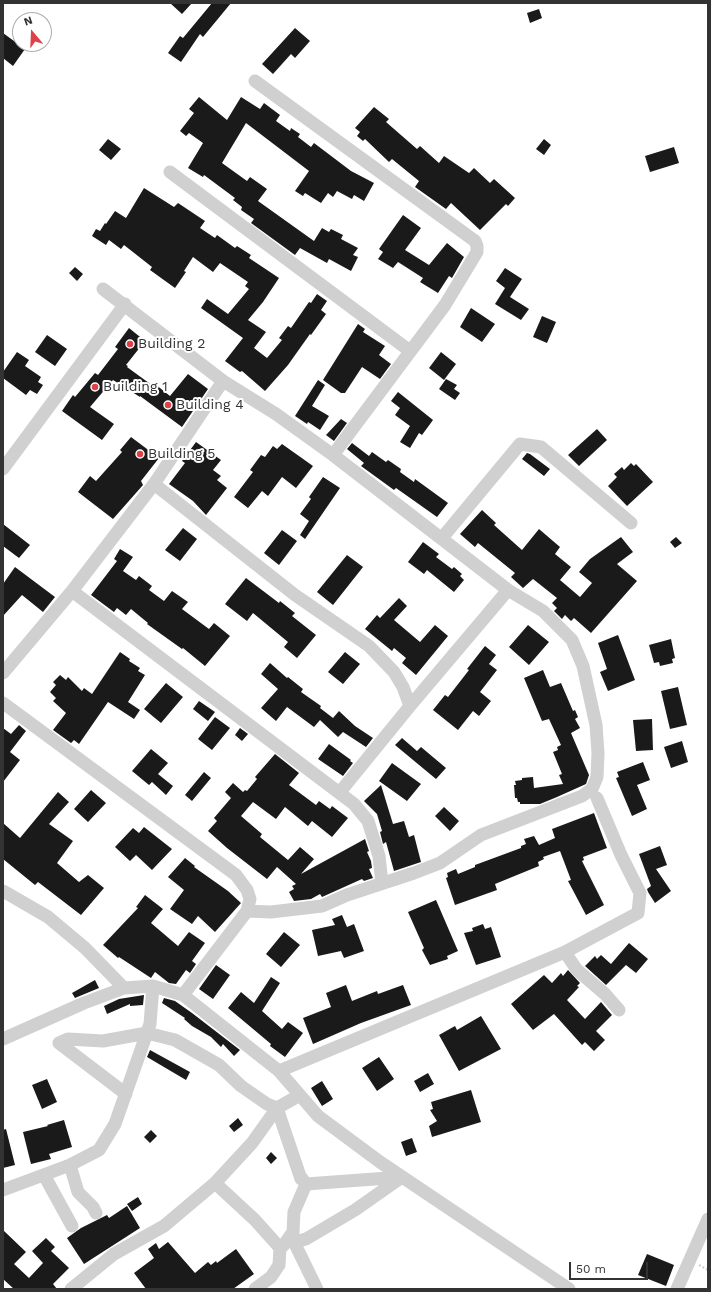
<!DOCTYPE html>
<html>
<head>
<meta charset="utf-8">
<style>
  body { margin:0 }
  #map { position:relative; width:711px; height:1292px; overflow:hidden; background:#fff; font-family:"Work Sans",sans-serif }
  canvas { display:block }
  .frame { position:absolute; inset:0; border:4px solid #333; pointer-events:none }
  .north { position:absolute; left:12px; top:12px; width:40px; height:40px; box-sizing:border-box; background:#fff; border:1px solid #adadad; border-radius:50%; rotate:341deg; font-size:11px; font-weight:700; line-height:16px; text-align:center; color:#333 }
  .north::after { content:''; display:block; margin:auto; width:14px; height:18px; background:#df4049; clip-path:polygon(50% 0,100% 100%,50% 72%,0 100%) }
  .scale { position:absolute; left:569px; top:1262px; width:79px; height:18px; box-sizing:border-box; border:2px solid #333; border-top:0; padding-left:5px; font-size:12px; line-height:14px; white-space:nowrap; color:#333; -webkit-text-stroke:3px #fff; paint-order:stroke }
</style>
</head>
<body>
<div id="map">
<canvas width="711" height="1292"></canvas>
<div class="frame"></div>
<div class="north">N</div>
<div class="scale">50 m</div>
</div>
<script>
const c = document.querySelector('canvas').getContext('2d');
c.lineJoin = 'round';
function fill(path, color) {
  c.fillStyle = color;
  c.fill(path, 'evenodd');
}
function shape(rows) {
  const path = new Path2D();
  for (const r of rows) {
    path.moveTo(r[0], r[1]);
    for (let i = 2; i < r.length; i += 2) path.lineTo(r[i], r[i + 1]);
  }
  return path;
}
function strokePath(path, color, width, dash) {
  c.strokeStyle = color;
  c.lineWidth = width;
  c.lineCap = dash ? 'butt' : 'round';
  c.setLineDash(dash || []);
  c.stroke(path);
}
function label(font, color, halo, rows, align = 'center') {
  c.font = font + ' "Work Sans",sans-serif';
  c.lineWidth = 4;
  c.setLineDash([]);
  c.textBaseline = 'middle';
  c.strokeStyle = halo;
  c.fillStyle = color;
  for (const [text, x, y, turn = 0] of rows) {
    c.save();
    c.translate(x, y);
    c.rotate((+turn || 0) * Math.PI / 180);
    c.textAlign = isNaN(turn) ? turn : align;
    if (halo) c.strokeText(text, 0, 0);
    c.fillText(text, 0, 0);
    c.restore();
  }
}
const building = shape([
  [170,3,192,3,182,14],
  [212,3,231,3,203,37,200,34,181,62,168,53,180,36,183,38],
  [539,9,542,18,530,23,527,13],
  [295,28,310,41,295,58,291,54,273,74,262,64],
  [3,33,25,49,13,66,3,58],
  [199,97,227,120,241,97,260,109,264,103,280,115,276,121,290,131,291,128,300,134,298,137,311,147,314,143,351,171,374,183,364,201,354,195,352,199,337,191,333,197,328,193,321,203,305,193,303,196,295,191,309,171,246,123,222,163,247,181,250,177,267,189,258,201,314,241,322,228,329,232,331,229,343,235,341,239,358,248,353,255,358,257,351,271,329,259,327,263,300,248,295,255,251,223,254,219,241,210,242,207,233,200,235,198,204,175,203,177,188,168,203,143,189,133,186,136,180,131,194,113,189,109],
  [374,107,389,119,386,122,417,149,420,146,439,163,444,156,469,173,474,168,490,183,494,179,515,198,508,206,506,204,480,230,451,203,446,209,415,187,419,181,392,159,389,162,365,139,363,141,357,136,360,132,355,128],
  [108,139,121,149,111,160,99,150],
  [544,139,551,145,544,155,536,149],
  [674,147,679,163,650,172,645,156],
  [144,188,174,207,178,203,205,221,200,228,215,238,217,235,235,248,237,246,251,255,249,258,279,278,263,302,248,320,266,332,254,348,267,358,282,340,279,338,288,326,291,328,309,302,311,303,317,294,327,301,321,310,326,314,311,335,310,334,288,365,265,391,242,371,240,372,225,361,243,338,201,308,207,299,228,314,249,289,245,286,248,282,220,263,213,272,193,257,184,271,186,272,175,288,150,270,152,267,124,245,121,249,109,240,106,245,92,236,96,229,100,231,105,223,106,224,115,211,126,218],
  [403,215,421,228,405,250,429,265,447,243,464,257,452,278,449,276,438,293,420,282,423,278,398,262,393,268,378,259,383,252,379,249],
  [75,267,83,274,77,281,69,273],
  [505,268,522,279,510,297,529,309,521,320,495,304,505,288,496,281],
  [471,308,495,324,482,342,460,327],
  [542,316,556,322,547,343,533,337],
  [358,324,365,329,363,332,385,346,379,355,391,364,380,379,362,367,345,393,341,393,323,380],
  [129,328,145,341,126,365,128,366,127,367,153,386,155,384,170,396,188,374,208,389,182,427,140,396,140,397,113,380,90,407,114,424,102,440,62,411,73,395,75,397,95,373,98,375,118,349,115,347],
  [47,335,67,349,55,366,35,352],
  [17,352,29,360,25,366,41,377,38,382,43,385,37,394,30,390,26,395,3,378,3,372],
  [441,352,456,364,444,380,429,368],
  [446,379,457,385,454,389,460,393,455,400,439,389],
  [318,380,325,385,312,406,329,416,320,430,308,422,307,424,295,416],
  [398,392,433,420,422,435,419,433,410,448,400,442,410,426,395,415,400,408,391,401],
  [341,419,347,423,334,441,326,435],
  [597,429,607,440,579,466,568,455],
  [131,437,159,458,141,481,143,485,113,519,78,492,90,476,96,481,122,452,120,450],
  [196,442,221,460,213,470,221,476,217,480,227,488,206,515,193,501,169,484,185,463,182,461],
  [352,443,369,456,372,452,386,462,388,460,401,469,400,472,414,482,415,479,448,503,437,517,396,488,394,490,361,466,364,463,347,449],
  [282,444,313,466,296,488,282,477,268,496,262,491,248,508,234,497,253,472,250,470,261,455,265,457,273,446,277,449],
  [527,453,530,454,550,469,544,476,522,459],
  [631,463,634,466,636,464,653,482,627,506,608,486,617,477,614,474,622,467,624,470],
  [323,477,340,488,305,539,300,535,309,521,300,514,311,499,309,497],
  [482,510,496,523,494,525,522,550,539,529,560,547,555,554,571,567,560,580,580,597,592,583,579,572,590,559,621,537,633,552,617,564,637,581,591,633,574,618,571,621,565,615,562,619,554,611,557,608,552,603,557,598,533,579,523,588,511,577,515,573,478,543,475,547,460,534],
  [3,524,30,545,19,558,3,546],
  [183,528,197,539,180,561,165,550],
  [282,530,297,541,279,565,264,553],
  [676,537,682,543,675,548,670,542],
  [423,542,439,554,436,557,452,569,454,567,462,574,460,576,464,580,454,592,427,570,424,574,408,562],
  [120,549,133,557,123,571,136,580,139,576,152,586,149,590,164,601,172,591,188,602,182,609,209,629,214,623,230,636,205,666,183,648,182,649,147,624,148,623,131,609,126,615,117,608,114,612,91,595,117,561,114,559],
  [347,555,363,567,333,605,317,592],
  [15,567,55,597,43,612,22,595,3,616,3,584],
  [246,578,279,603,280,601,295,613,292,616,316,635,297,658,284,647,288,642,253,613,247,621,225,604],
  [399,598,407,606,394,620,420,642,435,625,448,636,416,675,402,663,406,658,394,648,392,651,365,629,377,615,380,618],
  [528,625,549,642,529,665,509,647],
  [618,635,635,680,608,691,600,672,607,669,598,643],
  [671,639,675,658,672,659,673,663,660,666,659,662,654,663,649,645],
  [485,646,496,655,489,664,497,670,480,692,491,701,479,716,473,711,458,730,433,710,445,695,448,697,469,670,467,669],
  [120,652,130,659,129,661,140,668,138,671,145,675,128,702,140,710,134,719,108,702,79,744,74,740,71,743,53,730,66,713,53,701,56,698,50,692,56,685,53,682,60,675,66,680,68,677,82,691,84,688,92,694],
  [345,652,360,664,343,684,328,672],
  [270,663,287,678,288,677,303,689,301,692,321,706,320,708,333,718,339,711,355,726,373,738,366,747,343,732,338,737,320,720,314,727,287,707,276,721,261,708,278,689,261,674],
  [543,670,550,687,561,683,573,711,575,710,578,717,575,719,580,728,571,733,589,775,586,784,557,797,540,804,520,804,520,802,518,802,517,798,515,798,514,785,516,785,515,781,522,780,522,778,533,777,534,788,563,784,559,775,562,774,553,752,558,750,557,747,561,745,549,719,542,721,524,678],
  [166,683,183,697,161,723,144,709],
  [678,687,687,725,670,729,661,691],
  [199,701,215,712,208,721,193,709],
  [215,717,230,728,212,750,198,739],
  [652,719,653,750,636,751,633,720],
  [19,725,26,731,10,752,20,760,3,782,3,728,11,734],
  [240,728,248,734,242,741,235,735],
  [402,738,417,751,421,747,446,768,436,779,395,745],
  [682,741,688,762,671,768,664,747],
  [329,744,351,760,350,761,353,763,343,776,318,759],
  [151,749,168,763,158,774,173,786,166,795,152,782,149,785,132,771],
  [275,754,299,773,289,785,316,805,319,801,330,809,332,806,348,818,332,837,312,821,308,826,285,807,276,819,253,802,241,816,262,834,260,837,288,860,300,847,314,859,301,874,365,839,369,851,367,852,371,861,372,868,369,869,373,878,364,881,362,879,322,897,320,894,311,899,294,901,289,892,294,889,292,886,296,884,277,867,267,879,227,848,208,831,217,821,214,818,231,798,225,792,233,783,243,792,245,790,247,791,257,779,255,777],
  [643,762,650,780,637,785,647,809,632,816,616,778,619,777,617,772],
  [392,763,421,784,407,801,379,781],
  [204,772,211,778,192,801,185,795],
  [381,785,393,824,404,821,409,837,414,835,421,862,394,871,386,842,383,844,380,832,382,831,377,814,364,801],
  [91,790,106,803,88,822,74,809],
  [58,792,69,802,49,824,73,841,57,863,79,882,88,875,104,888,81,915,38,882,35,885,3,859,3,823,20,838],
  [444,807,459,821,450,831,435,816],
  [594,813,607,848,583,857,584,860,582,861,604,905,586,915,568,881,571,880,560,851,543,857,544,859,538,862,539,866,495,884,497,890,455,905,446,878,448,877,447,873,456,869,458,874,475,867,475,865,521,848,521,846,526,844,524,839,534,836,539,845,555,838,552,829],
  [144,827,172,849,152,870,136,855,130,861,115,847,133,828,139,833],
  [660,846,667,865,656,869,671,891,655,903,648,892,647,889,651,886,639,854],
  [185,858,195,866,194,867,228,891,241,903,215,932,198,916,192,924,170,909,184,890,168,877],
  [145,895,163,909,151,923,178,946,189,932,205,943,192,961,196,964,190,973,186,970,176,984,169,983,155,972,151,978,119,957,118,958,103,945,138,908,136,907],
  [436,900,458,951,447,956,448,959,430,965,422,950,424,948,408,912],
  [342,915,347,927,354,924,364,951,344,958,341,951,318,956,312,930,335,925,332,919],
  [483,924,485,929,491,927,501,957,476,965,464,933,473,931,472,928],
  [284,932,300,945,281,967,266,954],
  [629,943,648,959,636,973,626,965,606,985,585,966,595,956,597,959,601,955,611,964],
  [216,965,230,975,213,999,199,989],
  [568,970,580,983,577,986,579,987,567,1000,585,1019,601,1002,612,1015,596,1031,605,1040,594,1051,585,1042,582,1045,554,1014,533,1030,511,1004,544,975,552,983,561,973,563,976],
  [271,977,280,983,262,1011,282,1029,288,1022,303,1033,285,1057,270,1046,271,1044,228,1008,241,992,254,1003],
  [95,980,99,988,75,998,72,993],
  [346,985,352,1001,377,991,378,994,403,985,411,1005,361,1023,313,1044,303,1018,331,1007,326,993],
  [144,995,143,1005,130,1006,130,1004,107,1014,104,1006,119,999],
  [164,998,175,1001,192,1013,240,1050,234,1056,223,1044,221,1047,211,1037,192,1026,184,1019,185,1018,162,1003],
  [481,1016,501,1049,459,1071,439,1035,455,1026,457,1030],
  [150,1050,190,1072,186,1080,147,1057],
  [379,1057,394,1079,377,1091,362,1068],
  [428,1073,434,1084,420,1092,414,1081],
  [47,1079,57,1102,42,1109,32,1085],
  [322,1081,333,1099,322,1106,311,1088],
  [471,1090,481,1122,432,1137,429,1126,437,1121,430,1110,433,1109,431,1102],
  [238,1118,243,1125,234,1132,229,1126],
  [64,1120,72,1147,49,1154,51,1159,31,1164,23,1132,48,1126,47,1125],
  [6,1129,15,1165,3,1168,3,1130],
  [151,1130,157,1136,150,1143,144,1137],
  [412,1138,417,1152,406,1156,401,1142],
  [271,1152,277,1158,271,1164,266,1158],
  [138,1197,142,1204,132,1211,127,1204],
  [127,1206,140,1228,84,1264,67,1238,81,1228,107,1215,109,1218],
  [3,1230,26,1252,14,1264,29,1278,43,1263,32,1251,46,1238,55,1247,51,1251,69,1268,53,1284,57,1289,14,1289,3,1279],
  [168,1242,195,1273,208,1262,211,1265,216,1261,217,1263,236,1249,254,1274,233,1289,146,1289,134,1273,154,1258,148,1249,156,1243,159,1249],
  [647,1254,674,1265,666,1286,638,1275]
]);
const path = shape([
  [699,1265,708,1270]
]);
const minor = shape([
  [255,81,475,241,477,246,477,252,445,305,333,455],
  [170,172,410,351],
  [103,289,223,381,276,414,333,455,508,590,543,611,572,640,583,666,596,725,598,753,597,777,592,789,582,796,481,835,440,863,414,873,347,895,322,906,271,912,247,911,183,995],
  [3,469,125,304],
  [154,484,295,595,369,646,394,672,403,687,410,706],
  [442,538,520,444,541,447,631,523],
  [72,591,354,804,368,821,379,856,382,883],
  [3,673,72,591,154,484,223,381],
  [3,703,236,875,247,890,250,899,247,911],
  [340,792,410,706,508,590],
  [3,891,48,917,85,948,124,988],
  [565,952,577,970,605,994,619,1010],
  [3,1039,84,1003,124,988,153,986,183,995,279,1071,318,1116,380,1162,569,1289],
  [59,1043,68,1039,103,1041,147,1033,175,1040,219,1065,241,1086,267,1104,277,1108,300,1095],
  [59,1043,126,1094],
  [279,1071,565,952,638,913,640,893,621,855,597,798],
  [70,1165,78,1192,93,1207,96,1213],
  [44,1175,72,1226],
  [300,1176,306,1184,402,1177],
  [215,1183,252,1143,277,1108,301,1179],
  [3,1190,70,1165,99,1150,115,1124,150,1024,153,986],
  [283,1246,293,1232,294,1212,306,1184],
  [71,1289,114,1254,164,1226,215,1183,255,1220,280,1248,279,1265,271,1277,255,1289],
  [317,1289,294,1242,306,1239,355,1210,402,1177],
  [677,1289,708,1219]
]);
const markers = [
  [130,344,4,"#df4049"],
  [95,387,4,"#df4049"],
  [168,405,4,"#df4049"],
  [140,454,4,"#df4049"]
];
const poiNames = [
  ["Building 2",138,344],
  ["Building 1",103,387],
  ["Building 4",176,405],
  ["Building 5",148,454]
];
fill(building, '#1a1a1a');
strokePath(path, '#cacaca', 2, [2, 2]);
strokePath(minor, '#d0d0d0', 13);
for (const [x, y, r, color] of markers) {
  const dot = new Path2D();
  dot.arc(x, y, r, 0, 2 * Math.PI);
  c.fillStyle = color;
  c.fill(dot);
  strokePath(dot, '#fff', 1.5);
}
label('14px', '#333', '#fff', poiNames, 'left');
</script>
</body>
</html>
